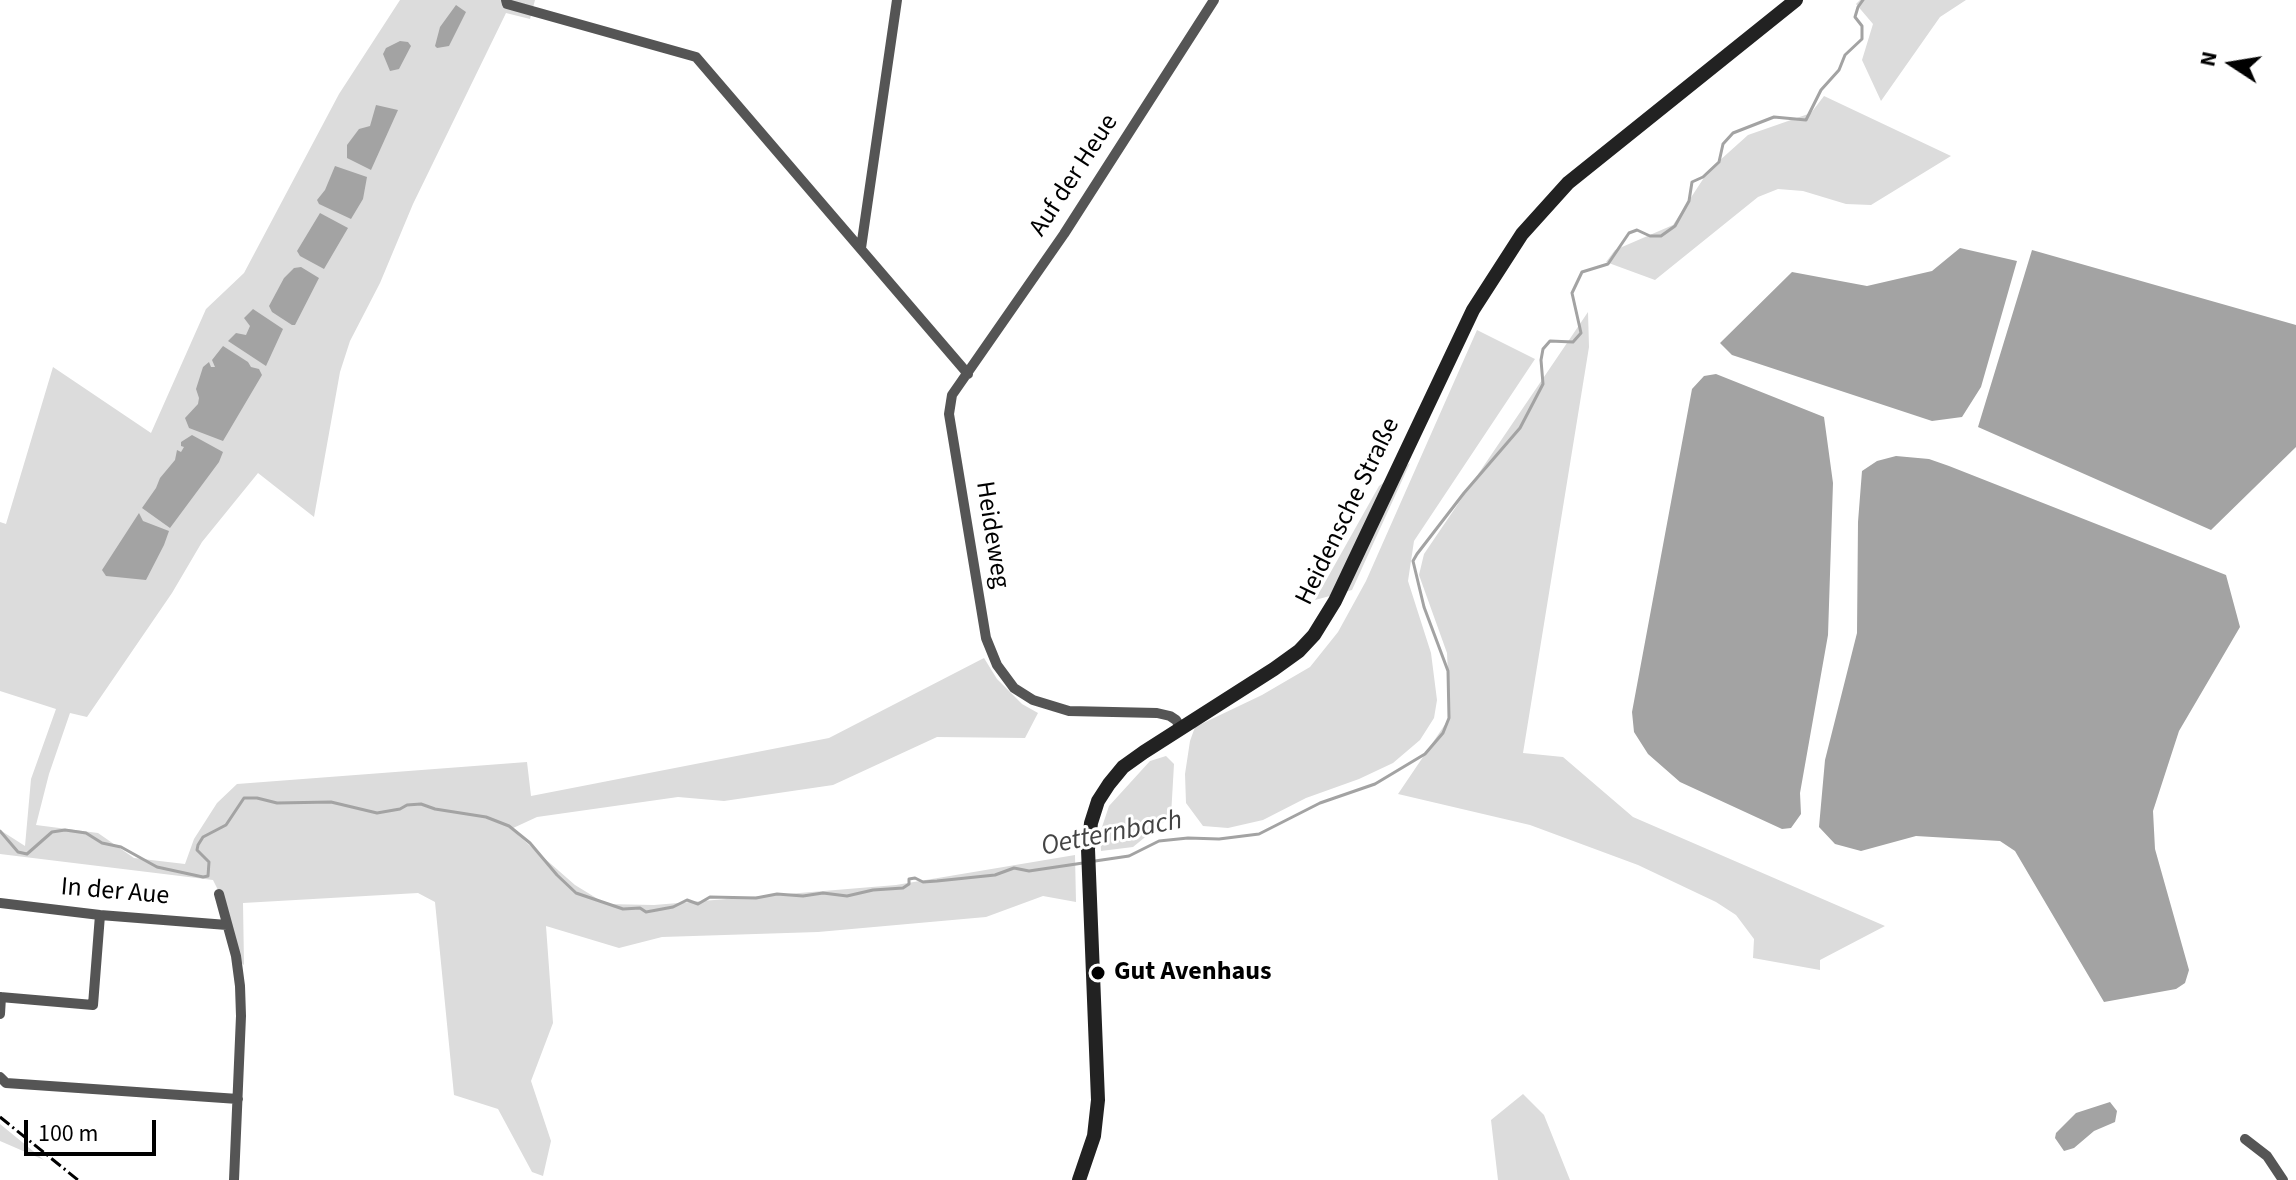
<!DOCTYPE html>
<html>
<head>
<meta charset="utf-8">
<style>
  body { margin:0 }
  #map { position:relative; width:2296px; height:1180px; overflow:hidden; background:#fff; font-family:"Source Sans 3",sans-serif }
  canvas { display:block }
  .north { position:absolute; left:2192px; top:24px; width:80px; height:80px; -webkit-text-stroke:6px #fff; paint-order:stroke; rotate:282deg; font-size:22px; font-weight:700; line-height:32px; text-align:center; color:#000 }
  .north::after { content:''; display:block; margin:auto; width:28px; height:36px; background:#000; clip-path:polygon(50% 0,100% 100%,50% 72%,0 100%) }
  .scale { position:absolute; left:24px; top:1120px; width:132px; height:36px; box-sizing:border-box; border:4px solid #000; border-top:0; padding-left:10px; font-size:24px; line-height:28px; white-space:nowrap; color:#000; -webkit-text-stroke:6px #fff; paint-order:stroke }
</style>
</head>
<body>
<div id="map">
<canvas width="2296" height="1180"></canvas>
<div class="north">N</div>
<div class="scale">100 m</div>
</div>
<script>
const c = document.querySelector('canvas').getContext('2d');
c.lineJoin = 'round';
function fill(path, color) {
  c.fillStyle = color;
  c.fill(path, 'evenodd');
}
function shape(rows) {
  const path = new Path2D();
  for (const r of rows) {
    path.moveTo(r[0], r[1]);
    for (let i = 2; i < r.length; i += 2) path.lineTo(r[i], r[i + 1]);
  }
  return path;
}
function strokePath(path, color, width, dash) {
  c.strokeStyle = color;
  c.lineWidth = width;
  c.lineCap = dash ? 'butt' : 'round';
  c.setLineDash(dash || []);
  c.stroke(path);
}
function label(font, color, halo, rows, align = 'center') {
  c.font = font + ' "Source Sans 3",sans-serif';
  c.lineWidth = 6;
  c.setLineDash([]);
  c.textBaseline = 'middle';
  c.strokeStyle = halo;
  c.fillStyle = color;
  for (const [text, x, y, turn = 0] of rows) {
    c.save();
    c.translate(x, y);
    c.rotate((+turn || 0) * Math.PI / 180);
    c.textAlign = isNaN(turn) ? turn : align;
    if (halo) c.strokeText(text, 0, 0);
    c.fillText(text, 0, 0);
    c.restore();
  }
}
const green = shape([
  [400,0,535,0,530,19,506,13,413,204,380,283,350,341,340,372,314,517,258,473,202,542,172,593,87,717,70,713,49,774,36,825,98,833,134,858,185,864,194,839,217,803,237,784,527,762,531,796,829,738,984,658,997,679,1022,704,1038,713,1025,738,937,737,833,785,724,801,678,797,537,817,511,829,575,885,606,904,654,905,896,885,1075,855,1076,902,1043,896,986,917,818,932,662,937,619,948,546,926,553,1023,531,1081,551,1141,543,1176,532,1172,498,1109,454,1095,435,902,418,893,243,903,244,965,238,960,227,908,213,880,0,854,0,830,25,846,31,779,56,709,0,691,0,522,6,524,53,367,151,433,206,309,244,273,339,94],
  [1860,0,1966,0,1940,17,1881,101,1862,60,1873,24,1856,4],
  [1824,96,1951,156,1871,205,1846,204,1803,191,1778,189,1758,197,1655,280,1606,262,1615,250,1673,225,1709,170,1748,135,1811,113],
  [1588,312,1589,347,1523,753,1563,757,1633,817,1885,926,1820,960,1820,970,1753,958,1754,939,1736,915,1716,902,1638,865,1530,825,1398,794,1450,717,1447,653,1419,575,1424,554],
  [1477,330,1535,359,1414,541,1408,581,1431,653,1437,700,1434,718,1420,740,1393,763,1359,779,1306,798,1263,820,1228,828,1203,826,1186,803,1185,774,1190,741,1195,727,1262,695,1310,667,1338,632,1366,581],
  [1410,463,1352,590,1315,600,1379,486],
  [1166,756,1174,764,1171,816,1133,847,1101,851,1100,833,1109,806,1150,761],
  [1523,1094,1544,1115,1570,1180,1498,1180,1491,1120],
  [0,1124,44,1160,0,1141]
]);
const water = shape([
  [456,5,466,12,449,46,437,48,435,46,440,27],
  [400,41,408,42,411,46,399,69,390,71,383,54,386,48],
  [376,105,398,110,371,170,347,158,347,145,359,129,370,126],
  [335,166,367,177,363,199,351,219,319,204,317,200,325,190],
  [320,213,348,228,324,269,300,256,297,251],
  [1960,248,2017,261,1981,387,1962,417,1932,421,1732,355,1720,343,1792,272,1867,286,1932,271],
  [2032,250,2296,325,2296,447,2211,530,1978,427],
  [301,267,319,278,295,325,292,325,272,312,269,306,284,278,294,268],
  [253,309,283,329,266,366,228,341,236,333,246,335,250,326,244,318],
  [223,346,248,362,251,367,259,369,262,375,223,441,189,428,185,418,198,404,199,398,196,389,203,367,209,362,211,367,215,367,212,360],
  [1716,374,1824,417,1833,483,1828,635,1800,793,1801,814,1791,828,1782,829,1680,782,1648,754,1634,732,1632,712,1692,389,1704,376],
  [192,435,223,452,219,462,170,528,142,508,156,488,160,478,175,460,177,450,181,452,184,447,181,446,181,442],
  [1896,456,1929,459,1949,466,2226,575,2240,627,2179,731,2153,811,2155,849,2189,970,2185,983,2176,989,2104,1002,2015,851,2000,841,1916,836,1861,851,1835,844,1819,827,1825,760,1857,633,1858,522,1862,471,1877,461],
  [139,513,143,521,169,531,164,545,146,580,106,576,102,570],
  [2110,1102,2117,1111,2115,1122,2094,1131,2074,1148,2064,1151,2055,1138,2056,1133,2076,1113]
]);
const stream = shape([
  [0,831,18,852,27,854,52,832,65,830,86,833,102,843,121,847,157,867,203,877,208,876,209,862,197,850,198,845,203,837,226,825,244,798,257,798,277,803,331,802,377,813,400,809,407,805,421,804,435,809,486,817,509,826,530,843,557,875,576,893,623,909,640,908,646,912,673,907,687,900,698,904,710,897,756,898,777,894,803,896,823,893,847,896,873,890,903,888,909,884,909,879,915,878,923,882,937,881,995,875,1014,868,1029,871,1083,863],
  [1095,861,1129,856,1159,841,1188,838,1219,839,1259,834,1320,803,1375,784,1425,754,1443,733,1449,718,1448,671,1424,607,1413,561,1417,554,1464,493,1520,428,1543,384,1541,360,1543,349,1550,341,1573,342,1581,333,1572,293,1582,272,1608,264,1629,233,1637,230,1650,236,1661,236,1675,226,1689,201,1692,182,1703,177,1719,162,1723,144,1733,133,1774,117,1806,120,1821,90,1839,70,1845,55,1862,39,1862,26,1855,17,1858,7,1863,0]
]);
const minor = shape([
  [506,0,507,4,696,57,968,374],
  [861,248,897,0],
  [1181,728,1176,720,1170,716,1157,713,1069,711,1033,700,1014,688,997,665,986,638,949,414,952,395,1064,234,1214,0],
  [219,894,236,956,240,986,241,1016,234,1180],
  [0,903,100,915,227,925],
  [0,997,93,1005,100,915],
  [0,1014,1,997],
  [0,1077,6,1083,238,1099],
  [2245,1139,2267,1156,2283,1180]
]);
const secondary = shape([
  [1079,1180,1094,1136,1098,1100,1088,849,1091,823,1098,801,1109,784,1123,767,1144,752,1274,669,1299,651,1314,635,1335,601,1473,310,1522,234,1568,183,1796,0]
]);
const rail = shape([
  [0,1117,78,1180]
]);
const markers = [
  [1098,973,8,"#000"]
];
const streetNames = [
  ["Auf der Heue",1075,176,-57],
  ["Heidensche Straße",1349,512,-64],
  ["Heideweg",991,535,81],
  ["In der Aue",115,893,5]
];
const poiNames = [
  ["Gut Avenhaus",1114,973]
];
const waterNames = [
  ["Oetternbach",1112,835,-11]
];
fill(green, '#dcdcdc');
fill(water, '#a3a3a3');
strokePath(stream, '#a3a3a3', 3);
strokePath(minor, '#555', 10);
strokePath(secondary, '#222', 14);
strokePath(rail, '#000', 3, [12, 4, 2, 4]);
for (const [x, y, r, color] of markers) {
  const dot = new Path2D();
  dot.arc(x, y, r, 0, 2 * Math.PI);
  c.fillStyle = color;
  c.fill(dot);
  strokePath(dot, '#fff', 3);
}
label('26px', '#000', '#fff', streetNames);
label('bold 26px', '#000', '#fff', poiNames, 'left');
label('italic 28px', '#444', '#fff', waterNames);
</script>
</body>
</html>
